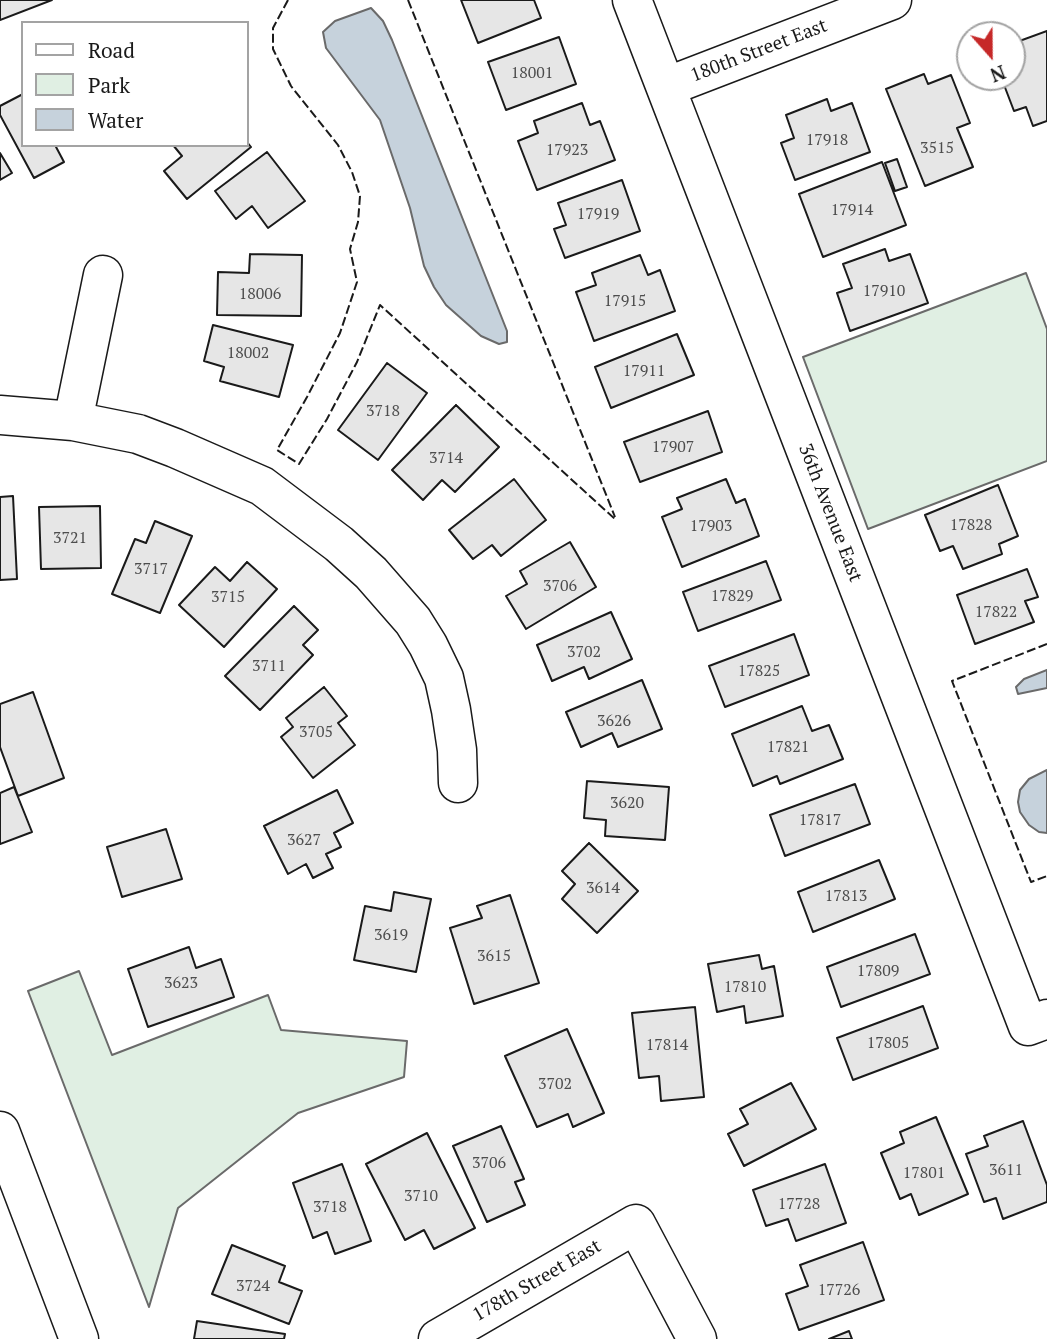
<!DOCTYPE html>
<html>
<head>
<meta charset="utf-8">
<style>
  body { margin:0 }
  #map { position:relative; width:1047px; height:1339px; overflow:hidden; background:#fff; font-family:"PT Serif",serif }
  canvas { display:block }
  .legend { position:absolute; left:21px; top:21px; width:228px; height:126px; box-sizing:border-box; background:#fff; border:2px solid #a3a3a3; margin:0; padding:9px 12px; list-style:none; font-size:21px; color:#1a1a1a }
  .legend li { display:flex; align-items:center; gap:14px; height:35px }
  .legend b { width:35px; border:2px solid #a3a3a3 }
  .north { position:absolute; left:956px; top:21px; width:70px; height:70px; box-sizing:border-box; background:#fff; border:2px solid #a3a3a3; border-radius:50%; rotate:159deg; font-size:19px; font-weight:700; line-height:28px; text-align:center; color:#1a1a1a }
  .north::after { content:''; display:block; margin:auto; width:24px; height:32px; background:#c62828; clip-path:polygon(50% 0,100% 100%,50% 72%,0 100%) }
</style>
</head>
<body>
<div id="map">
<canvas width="1047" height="1339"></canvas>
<ul class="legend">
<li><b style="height:9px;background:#fff"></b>Road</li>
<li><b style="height:19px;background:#e0efe3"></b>Park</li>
<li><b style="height:19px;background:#c6d2dc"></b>Water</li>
</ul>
<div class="north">N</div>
</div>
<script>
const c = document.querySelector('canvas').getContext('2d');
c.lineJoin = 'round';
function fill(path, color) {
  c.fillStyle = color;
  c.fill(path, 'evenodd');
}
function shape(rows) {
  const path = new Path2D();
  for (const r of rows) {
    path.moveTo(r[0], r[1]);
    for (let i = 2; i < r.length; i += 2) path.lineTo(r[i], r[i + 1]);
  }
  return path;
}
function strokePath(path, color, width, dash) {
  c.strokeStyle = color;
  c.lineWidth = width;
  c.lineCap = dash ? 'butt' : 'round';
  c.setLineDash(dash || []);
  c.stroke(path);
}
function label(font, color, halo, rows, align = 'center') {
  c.font = font + ' "PT Serif",serif';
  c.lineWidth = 5;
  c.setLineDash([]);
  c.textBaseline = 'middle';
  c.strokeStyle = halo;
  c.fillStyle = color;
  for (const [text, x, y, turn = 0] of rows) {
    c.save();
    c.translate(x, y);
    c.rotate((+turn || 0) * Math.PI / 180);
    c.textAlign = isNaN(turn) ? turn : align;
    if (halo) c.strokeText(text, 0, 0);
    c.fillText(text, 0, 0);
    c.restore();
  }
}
const green = shape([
  [1026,273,1047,329,1047,461,868,529,803,357,1026,273],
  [79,971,112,1055,268,995,281,1030,407,1041,404,1077,298,1113,178,1208,149,1307,28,991,79,971]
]);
const water = shape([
  [371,8,383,21,392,40,507,331,507,342,499,344,481,336,446,305,434,287,424,266,410,208,380,120,326,48,323,32,335,21,371,8],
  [1047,670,1047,688,1018,694,1016,687,1024,679,1047,670],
  [1047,770,1047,833,1039,832,1029,825,1020,812,1018,802,1020,790,1029,779,1047,770]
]);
const building = shape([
  [0,0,52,0,0,20,0,0],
  [461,0,534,0,541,18,478,43,461,0],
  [1047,31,1047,121,1033,126,1026,107,1014,111,1001,77,1012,77,1012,56,1017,53,1014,43,1047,31],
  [559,37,576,84,506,110,488,62,559,37],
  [924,74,928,84,951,75,970,123,957,128,973,167,925,186,886,89,924,74],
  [23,94,23,145,55,145,64,162,34,178,0,115,0,106,23,94],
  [827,99,831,111,852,103,870,152,795,180,781,143,794,138,786,115,827,99],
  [582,103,590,125,600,121,615,160,537,190,518,141,538,133,534,121,582,103],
  [247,142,251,147,187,199,164,171,182,156,173,145,247,145,247,142],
  [267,152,305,201,268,228,252,206,236,219,215,191,267,152],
  [0,153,12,173,0,180,0,153],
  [897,159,907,187,895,191,885,163,897,159],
  [882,162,906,225,823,257,799,194,882,162],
  [622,180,640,231,565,258,554,229,566,225,558,203,622,180],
  [885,249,889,261,910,254,928,303,850,331,837,293,852,288,843,264,885,249],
  [250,254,302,255,301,316,217,315,218,272,249,273,250,254],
  [640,255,648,275,660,270,675,311,594,341,576,292,596,285,592,273,640,255],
  [213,325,293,345,279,397,220,381,224,367,204,361,213,325],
  [677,334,694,375,611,408,595,367,677,334],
  [387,363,427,393,378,460,338,430,387,363],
  [456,405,499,447,455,492,442,480,423,500,392,470,456,405],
  [708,411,722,452,640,482,624,442,708,411],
  [514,479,546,520,501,556,492,545,473,559,449,530,514,479],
  [726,479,736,503,745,499,759,536,682,567,662,517,682,509,677,498,726,479],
  [998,485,1018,536,999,544,1002,554,963,569,953,546,940,551,925,515,998,485],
  [13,496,17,579,0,580,0,497,13,496],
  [100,506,101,568,41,569,39,507,100,506],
  [155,521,192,536,160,613,112,594,135,539,146,543,155,521],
  [570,542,596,587,526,629,506,596,527,584,520,571,570,542],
  [766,561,781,600,698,631,683,592,766,561],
  [247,562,277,589,224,647,179,605,215,567,230,581,247,562],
  [1027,569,1038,597,1025,601,1034,622,975,644,957,595,1027,569],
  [294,606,318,630,303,645,313,655,260,710,225,676,294,606],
  [611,612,632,659,589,679,584,667,552,681,537,645,611,612],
  [794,634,809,675,725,707,709,666,794,634],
  [642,680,662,729,618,747,612,733,581,747,566,712,642,680],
  [324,687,347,716,338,723,355,745,313,778,281,737,293,727,286,718,324,687],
  [33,692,64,778,18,796,0,747,0,704,33,692],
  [802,706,812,731,829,725,843,759,780,784,777,776,753,786,732,734,802,706],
  [587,781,669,787,665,840,605,836,606,820,584,818,587,781],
  [855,784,870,824,785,856,770,815,855,784],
  [14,787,32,832,0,844,0,793,14,787],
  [337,790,353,823,334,833,341,847,326,854,333,868,313,878,306,864,288,874,264,826,337,790],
  [166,829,182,879,122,897,107,847,166,829],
  [589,843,638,891,597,933,562,899,575,884,562,871,589,843],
  [879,860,895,899,813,932,798,892,879,860],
  [394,892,431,899,416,972,354,960,365,906,391,911,394,892],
  [510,895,539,983,474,1004,450,928,482,918,477,906,510,895],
  [915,934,930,974,841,1007,827,967,915,934],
  [189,947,196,968,221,959,234,997,148,1027,128,969,189,947],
  [759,955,762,969,774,966,783,1016,746,1023,744,1006,717,1012,708,964,759,955],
  [923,1006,938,1048,853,1080,837,1038,923,1006],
  [695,1007,704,1097,661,1101,659,1076,639,1078,632,1013,695,1007],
  [567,1029,604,1113,573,1127,568,1114,537,1127,505,1056,567,1029],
  [791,1083,816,1129,744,1166,728,1134,748,1124,740,1109,791,1083],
  [936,1117,968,1194,919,1215,911,1194,900,1199,881,1153,904,1143,900,1132,936,1117],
  [1023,1121,1047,1185,1047,1202,1003,1219,996,1198,984,1202,966,1154,988,1146,984,1136,1023,1121],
  [501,1126,524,1179,515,1182,525,1205,487,1222,453,1146,501,1126],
  [427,1133,475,1228,434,1249,424,1230,405,1240,366,1164,427,1133],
  [342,1164,371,1241,335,1254,327,1232,313,1238,293,1183,342,1164],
  [825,1164,846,1223,796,1241,788,1219,766,1226,753,1190,825,1164],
  [863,1242,884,1300,799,1330,786,1294,808,1286,800,1265,863,1242],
  [232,1245,285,1266,279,1282,302,1291,289,1324,212,1294,232,1245],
  [197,1321,285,1334,284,1339,194,1339,197,1321],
  [849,1331,852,1339,829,1339,849,1331]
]);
const minor = shape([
  [632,0,1028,1026,1047,1019],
  [666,87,892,0],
  [0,415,73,421,138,434,175,448,262,486,339,544,371,573,413,621,428,645,444,678,451,710,457,750,458,783],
  [73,421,103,275],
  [0,1131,79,1339],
  [438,1339,636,1224,697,1339]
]);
const fence = shape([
  [288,0,273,28,273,49,291,86,338,145,352,172,360,196,358,222,350,249,357,282,340,333,307,397,277,450,299,464,327,419,357,362,380,305,616,520],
  [408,0,615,517],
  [1047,644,952,681,1031,882,1047,876]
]);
const numberNames = [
  ["18001",532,73],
  ["17918",827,140],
  ["3515",937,148],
  ["17923",567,150],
  ["17914",852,210],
  ["17919",598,214],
  ["17910",884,291],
  ["18006",260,294],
  ["17915",625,301],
  ["18002",248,353],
  ["17911",644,371],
  ["3718",383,411],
  ["17907",673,447],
  ["3714",446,458],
  ["17828",971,525],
  ["17903",711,526],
  ["3721",70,538],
  ["3717",151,569],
  ["3706",560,586],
  ["17829",732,596],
  ["3715",228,597],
  ["17822",996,612],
  ["3702",584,652],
  ["3711",269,666],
  ["17825",759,671],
  ["3626",614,721],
  ["3705",316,732],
  ["17821",788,747],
  ["3620",627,803],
  ["17817",820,820],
  ["3627",304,840],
  ["3614",603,888],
  ["17813",846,896],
  ["3619",391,935],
  ["3615",494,956],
  ["17809",878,971],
  ["3623",181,983],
  ["17810",745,987],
  ["17805",888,1043],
  ["17814",667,1045],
  ["3702",555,1084],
  ["3706",489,1163],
  ["3611",1006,1170],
  ["17801",924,1173],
  ["3710",421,1196],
  ["17728",799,1204],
  ["3718",330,1207],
  ["3724",253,1286],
  ["17726",839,1290]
];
const streetNames = [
  ["180th Street East",759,51,-21],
  ["36th Avenue East",830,513,69],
  ["178th Street East",537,1281,-30]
];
fill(green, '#e0efe3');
strokePath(green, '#6a6a6a', 2);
fill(water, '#c6d2dc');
strokePath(water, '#6a6a6a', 2);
fill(building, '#e6e6e6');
strokePath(building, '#1a1a1a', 2);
strokePath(minor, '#1a1a1a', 41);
strokePath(minor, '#fff', 38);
strokePath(fence, '#1a1a1a', 2, [9, 3.5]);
label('16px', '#4d4d4d', null, numberNames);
label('19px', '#1a1a1a', '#fff', streetNames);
</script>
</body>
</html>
